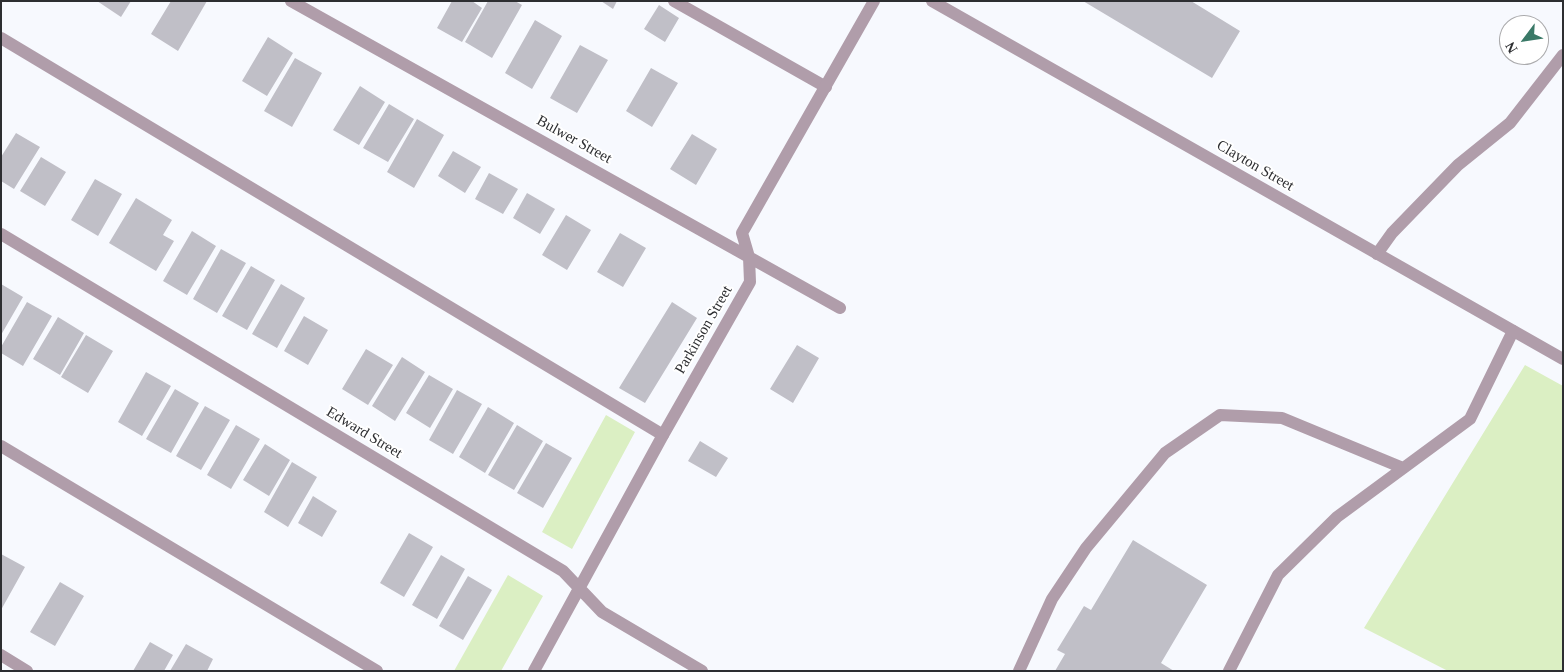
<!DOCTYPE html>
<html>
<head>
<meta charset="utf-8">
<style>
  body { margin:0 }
  #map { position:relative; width:1564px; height:672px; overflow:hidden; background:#f7f9fe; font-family:Georgia,serif }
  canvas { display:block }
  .frame { position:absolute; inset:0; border:2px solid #2d2e31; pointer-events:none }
  .north { position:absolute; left:1499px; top:15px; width:50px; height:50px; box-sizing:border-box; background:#fff; border:1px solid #ababad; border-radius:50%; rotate:239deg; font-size:14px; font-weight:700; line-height:20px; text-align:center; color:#2d2e31 }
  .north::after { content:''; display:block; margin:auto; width:18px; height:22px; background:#3a7967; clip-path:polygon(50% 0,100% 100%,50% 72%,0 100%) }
</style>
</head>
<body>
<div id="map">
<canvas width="1564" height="672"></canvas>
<div class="frame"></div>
<div class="north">N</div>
</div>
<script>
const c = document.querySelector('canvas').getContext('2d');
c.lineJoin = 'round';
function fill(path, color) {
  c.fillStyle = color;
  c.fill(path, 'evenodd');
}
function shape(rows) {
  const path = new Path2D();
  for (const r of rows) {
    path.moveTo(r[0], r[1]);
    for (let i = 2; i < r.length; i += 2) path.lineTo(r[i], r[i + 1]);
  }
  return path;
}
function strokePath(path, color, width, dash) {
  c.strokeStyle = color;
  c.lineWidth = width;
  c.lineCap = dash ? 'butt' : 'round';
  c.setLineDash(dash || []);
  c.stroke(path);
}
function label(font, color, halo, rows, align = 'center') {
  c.font = font + ' Georgia,serif';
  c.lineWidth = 4;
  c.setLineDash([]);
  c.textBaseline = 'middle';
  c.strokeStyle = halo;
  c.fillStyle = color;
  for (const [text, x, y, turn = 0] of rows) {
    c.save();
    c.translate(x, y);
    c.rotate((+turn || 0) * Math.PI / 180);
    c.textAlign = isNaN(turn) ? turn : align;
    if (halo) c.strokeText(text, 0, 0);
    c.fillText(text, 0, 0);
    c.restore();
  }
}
const green = shape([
  [1525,365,1563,386,1563,671,1448,671,1364,628],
  [606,415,635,432,572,549,542,532],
  [508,575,543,596,501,671,454,671]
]);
const building = shape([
  [97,1,131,1,121,17],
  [171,1,207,1,178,51,151,34],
  [452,1,472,1,482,8,462,42,437,28],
  [488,1,515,1,522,5,492,58,465,42],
  [601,1,617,1,613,9],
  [1083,1,1191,1,1240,31,1212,78],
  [659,5,679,18,665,42,644,29],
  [535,20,562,36,532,89,505,73],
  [268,37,293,53,267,96,242,81],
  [580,45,608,60,577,113,550,98],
  [295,58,322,73,292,127,264,111],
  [651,68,678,83,652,127,626,111],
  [360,86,385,102,359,145,333,130],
  [389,104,414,119,388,162,363,148],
  [417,119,444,135,414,188,387,172],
  [16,133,40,147,14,189,1,181,1,157],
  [692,134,717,149,696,185,670,169],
  [453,151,481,167,465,193,438,176],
  [41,157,66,172,45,206,20,191],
  [489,173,518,189,503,214,475,199],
  [95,179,122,194,98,236,71,220],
  [527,193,555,209,540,234,513,218],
  [136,198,172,220,163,235,174,241,156,271,109,243],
  [566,215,591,230,567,270,542,255],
  [192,231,216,246,187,295,163,281],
  [620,233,646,248,623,287,597,272],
  [221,249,246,263,217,313,193,299],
  [251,266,275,280,247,330,222,316],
  [1,284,23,297,1,335],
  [281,284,305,298,277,348,252,334],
  [27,302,52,316,23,366,1,353,1,347],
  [672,302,697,318,645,403,619,388],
  [304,316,328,330,308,365,284,351],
  [58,317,84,333,60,375,33,359],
  [86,335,113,351,88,393,61,377],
  [797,345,819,358,793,403,770,389],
  [366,349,393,365,368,405,342,389],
  [402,357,425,372,395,421,372,406],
  [146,372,171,386,142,436,118,422],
  [429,375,453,389,430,428,406,413],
  [175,389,199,403,171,453,146,439],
  [457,390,482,404,453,454,429,440],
  [205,406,230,420,201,470,176,456],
  [488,407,514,423,485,473,459,457],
  [236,425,260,439,231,489,207,475],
  [517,425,543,441,514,490,488,475],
  [700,441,728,458,716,477,688,461],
  [546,443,572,458,543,508,517,493],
  [265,444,290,460,269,496,243,480],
  [292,462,317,477,288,527,264,512],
  [313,496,337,511,322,537,298,523],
  [409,533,433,547,404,597,380,583],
  [1133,540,1207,585,1161,663,1174,671,1055,671,1065,654,1057,650,1084,606,1091,610],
  [1,554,25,567,1,610],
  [441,555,465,569,437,619,412,605],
  [468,576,492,590,463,640,439,626],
  [60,582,84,596,55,646,30,632],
  [150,642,173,655,164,671,133,671],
  [186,644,213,659,207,671,170,671]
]);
const service = shape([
  [674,1,826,87],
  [1,38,663,435],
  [1377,254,1392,233,1458,165,1510,123,1563,55],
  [1,446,377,671],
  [1019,671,1052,599,1086,548,1165,453,1220,415,1282,418,1403,468],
  [1229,671,1278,575,1337,517,1470,419,1513,331]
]);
const minor = shape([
  [291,1,840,308],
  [932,1,1563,359],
  [1,234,563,571,602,612,702,671],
  [1,655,27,671],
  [534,671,663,435,750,282,749,257,742,233,874,1]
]);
const streetNames = [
  ["Bulwer Street",574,140,29],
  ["Clayton Street",1255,166,30],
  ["Parkinson Street",704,330,-60],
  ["Edward Street",364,433,31]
];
fill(green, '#dbefc3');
fill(building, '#c0bfc7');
strokePath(service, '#b09daa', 12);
strokePath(minor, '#b09daa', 12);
label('15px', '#2d2e31', '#fff', streetNames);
</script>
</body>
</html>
